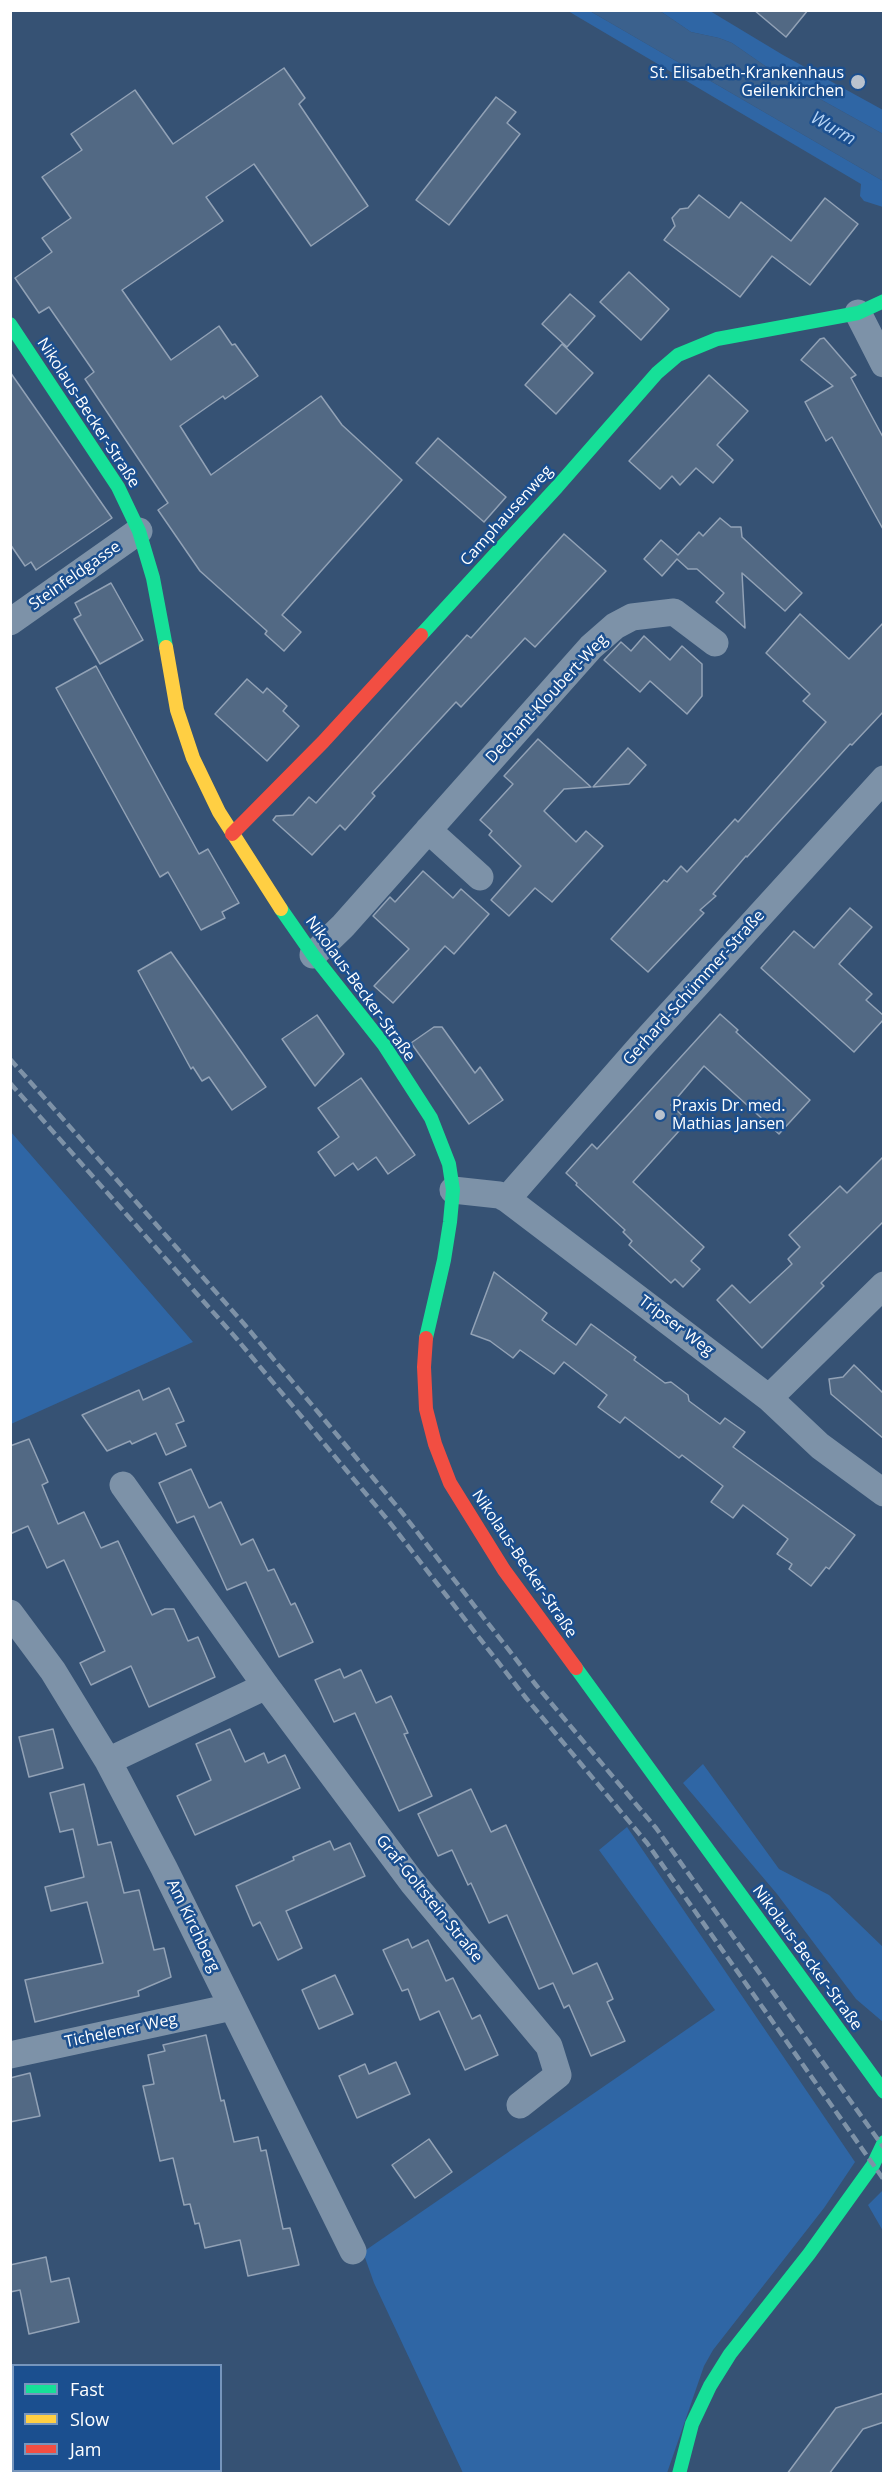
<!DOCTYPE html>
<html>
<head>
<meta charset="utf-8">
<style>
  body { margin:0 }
  #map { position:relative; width:894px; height:2484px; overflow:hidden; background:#365274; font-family:"Open Sans",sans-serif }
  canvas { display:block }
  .frame { position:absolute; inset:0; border:12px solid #fff; pointer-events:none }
  .legend { position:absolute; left:12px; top:2364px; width:210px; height:108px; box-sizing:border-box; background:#1b4f8f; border:2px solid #7695bc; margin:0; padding:8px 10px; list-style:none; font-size:18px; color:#fff }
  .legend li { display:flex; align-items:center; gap:12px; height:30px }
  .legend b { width:30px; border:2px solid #7695bc }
</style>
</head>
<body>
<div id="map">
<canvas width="894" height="2484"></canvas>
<div class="frame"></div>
<ul class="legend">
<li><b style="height:8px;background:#16e098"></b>Fast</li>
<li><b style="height:8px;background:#ffcf43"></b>Slow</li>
<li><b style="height:8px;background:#f24e42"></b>Jam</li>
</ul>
</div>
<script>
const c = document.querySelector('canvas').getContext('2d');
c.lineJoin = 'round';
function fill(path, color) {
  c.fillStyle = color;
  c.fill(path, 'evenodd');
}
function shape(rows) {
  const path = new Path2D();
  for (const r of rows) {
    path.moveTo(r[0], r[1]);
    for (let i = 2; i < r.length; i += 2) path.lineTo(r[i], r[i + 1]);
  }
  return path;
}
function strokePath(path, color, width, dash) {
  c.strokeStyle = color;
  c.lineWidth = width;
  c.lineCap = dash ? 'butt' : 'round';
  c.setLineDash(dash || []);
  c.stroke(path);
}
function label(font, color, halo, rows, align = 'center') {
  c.font = font + ' "Open Sans",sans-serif';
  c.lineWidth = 5;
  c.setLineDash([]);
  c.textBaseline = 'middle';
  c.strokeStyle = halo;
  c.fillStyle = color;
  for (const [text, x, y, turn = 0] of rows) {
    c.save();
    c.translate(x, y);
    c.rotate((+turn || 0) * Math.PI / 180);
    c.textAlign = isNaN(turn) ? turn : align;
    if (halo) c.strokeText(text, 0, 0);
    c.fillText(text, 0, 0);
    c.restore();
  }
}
const green = shape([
  [568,11,590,11,883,181,883,207,864,201,860,196,861,184],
  [660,11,710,11,783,55,883,110,883,134,784,79,732,43,719,38,691,32],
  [11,1132,193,1342,11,1424,10,1424],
  [703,1764,779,1869,829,1895,883,1947,883,2022,856,1999,777,1894,683,1783],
  [627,1827,855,2162,824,2208,713,2350,704,2366,667,2473,463,2473,374,2283,363,2252,715,2010,599,1850],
  [883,2190,883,2231,868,2205]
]);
const water = shape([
  [590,11,660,11,691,32,719,38,732,43,784,79,883,134,883,181]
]);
const building = shape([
  [754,10,808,10,786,37,754,10],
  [284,68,305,98,299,104,368,206,311,246,254,164,206,197,223,221,122,290,171,360,219,326,232,345,235,344,258,376,225,399,223,396,180,426,211,475,321,396,342,425,402,480,282,615,301,632,284,651,265,634,267,631,200,571,158,510,168,503,85,379,94,372,49,307,39,313,15,278,52,252,42,238,71,218,42,177,82,150,71,134,135,90,173,144,284,68],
  [496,97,516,112,507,123,520,134,449,225,416,200,496,97],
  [699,195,729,218,741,202,791,241,825,198,858,224,810,285,772,256,740,297,664,240,675,226,672,218,680,209,688,208,699,195],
  [629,272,669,309,641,340,600,302,629,272],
  [570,294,595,316,567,347,542,324,570,294],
  [824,338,856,375,851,378,884,439,884,531,832,437,826,441,805,402,833,386,801,360,820,339,824,338],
  [562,344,593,373,556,414,525,385,562,344],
  [10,372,112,518,36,570,31,562,25,566,10,544,10,372],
  [709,375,748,411,717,445,733,460,713,483,696,468,680,485,672,476,660,489,629,461,709,375],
  [438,438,506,497,484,522,416,463,438,438],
  [720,518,731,527,741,527,742,537,802,593,785,611,742,573,745,628,716,602,724,593,697,569,688,569,677,559,662,576,644,559,661,540,678,555,699,532,703,536,720,518],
  [564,534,606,571,535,647,525,638,461,707,456,702,372,793,375,796,345,830,340,825,312,855,273,820,276,816,293,815,309,797,316,803,467,635,471,638,564,534],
  [111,583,143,640,100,664,74,619,81,615,75,603,111,583],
  [800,614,849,659,884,622,884,711,852,745,850,744,747,857,746,856,713,894,716,896,700,910,704,913,648,972,611,939,664,880,667,882,681,866,687,872,735,819,738,822,826,722,803,701,810,694,766,653,800,614],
  [644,636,670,660,682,646,702,664,702,696,687,714,650,681,640,692,604,660,621,642,631,651,644,636],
  [96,666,199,854,208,849,239,903,222,912,225,918,201,930,168,872,160,877,56,688,96,666],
  [247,679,263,693,267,688,287,706,283,711,299,726,267,761,215,714,247,679],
  [538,739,591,787,564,789,544,811,576,842,586,831,603,846,552,902,535,888,509,916,491,900,521,866,489,835,492,831,480,820,513,784,504,776,538,739],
  [628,748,646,765,629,784,593,787,628,748],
  [423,871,453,898,461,889,489,914,454,954,445,946,393,1003,374,986,409,949,373,916,390,897,395,902,423,871],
  [850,908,872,927,839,964,872,994,866,1000,884,1016,884,1019,854,1052,761,968,794,931,814,948,850,908],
  [171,952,266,1087,232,1110,209,1077,202,1081,193,1067,191,1069,138,971,171,952],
  [720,1014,738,1030,736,1032,810,1100,779,1134,704,1066,671,1105,688,1121,633,1182,704,1247,691,1261,700,1269,683,1287,675,1279,671,1283,629,1245,632,1241,623,1232,625,1230,576,1185,577,1183,566,1173,592,1144,597,1149,720,1014],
  [317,1015,344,1054,315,1086,282,1039,317,1015],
  [434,1027,442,1027,475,1073,480,1067,503,1100,469,1124,411,1043,434,1027],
  [361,1078,415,1155,388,1174,376,1157,358,1170,353,1163,335,1176,318,1152,339,1137,318,1108,361,1078],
  [884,1156,884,1221,821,1283,824,1286,762,1348,717,1300,732,1285,750,1303,792,1264,788,1259,800,1247,789,1235,840,1186,847,1193,884,1156],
  [494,1272,547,1313,542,1320,576,1345,591,1324,636,1357,634,1360,665,1383,671,1382,688,1395,689,1401,720,1424,725,1418,745,1432,733,1447,855,1535,829,1569,826,1567,811,1586,789,1569,792,1564,777,1554,788,1539,743,1505,733,1518,711,1502,723,1486,682,1455,679,1458,625,1417,620,1423,598,1407,607,1395,564,1362,554,1374,520,1350,513,1358,490,1341,471,1334,494,1272],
  [854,1365,884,1394,884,1439,831,1394,829,1379,843,1377,854,1365],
  [169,1388,184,1421,176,1424,186,1446,166,1455,156,1433,132,1444,130,1441,107,1451,82,1415,139,1390,143,1400,169,1388],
  [29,1439,48,1482,42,1485,58,1524,84,1512,101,1548,118,1541,152,1615,165,1609,174,1609,188,1641,198,1637,215,1677,149,1707,131,1666,91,1685,80,1663,105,1651,64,1560,47,1568,28,1526,10,1534,10,1446,29,1439],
  [191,1469,209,1508,221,1502,241,1545,253,1539,268,1571,274,1569,291,1605,295,1603,313,1642,279,1657,246,1582,227,1590,194,1516,177,1523,159,1483,191,1469],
  [340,1669,344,1678,361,1670,376,1703,391,1696,408,1733,404,1734,432,1796,399,1811,355,1713,334,1722,315,1680,340,1669],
  [53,1729,63,1768,29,1777,19,1737,53,1729],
  [230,1729,245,1762,264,1753,268,1763,285,1755,300,1788,195,1835,177,1796,211,1780,196,1744,230,1729],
  [84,1784,98,1845,111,1842,124,1893,139,1890,154,1950,164,1948,171,1977,138,1991,139,1996,35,2022,25,1980,103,1963,87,1902,51,1911,45,1887,84,1877,73,1829,60,1832,50,1793,84,1784],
  [471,1789,491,1832,506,1825,573,1974,597,1963,613,1999,607,2002,625,2041,591,2056,569,2005,564,2008,553,1983,539,1989,507,1915,489,1923,471,1883,468,1885,452,1850,438,1856,418,1814,471,1789],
  [330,1841,334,1850,350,1843,365,1876,286,1911,302,1948,278,1960,260,1922,253,1926,236,1886,294,1860,293,1857,330,1841],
  [408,1939,412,1948,428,1940,446,1981,453,1978,472,2019,480,2015,498,2055,465,2070,439,2011,420,2020,408,1989,402,1991,383,1950,408,1939],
  [335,1975,353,2014,319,2029,302,1990,335,1975],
  [206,2035,221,2101,224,2100,234,2142,258,2137,261,2151,266,2150,283,2229,290,2228,299,2265,248,2276,240,2240,205,2248,199,2223,195,2224,190,2204,184,2205,173,2158,160,2161,143,2086,154,2084,148,2055,165,2051,163,2045,206,2035],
  [396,2062,410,2094,357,2118,339,2076,365,2064,369,2074,396,2062],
  [30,2073,40,2116,10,2122,10,2078,30,2073],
  [429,2139,452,2172,415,2198,392,2165,429,2139],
  [46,2257,51,2282,69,2278,79,2322,29,2334,20,2290,10,2292,10,2265,46,2257],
  [884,2393,884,2422,863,2429,829,2474,787,2474,836,2408,884,2393]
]);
const street = shape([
  [858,313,884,364],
  [10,622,139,531],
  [428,830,480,877],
  [313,955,343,926,591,647,615,626,632,617,674,612,715,643],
  [453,1190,499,1195,507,1199,769,1398,820,1446,884,1493],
  [507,1199,641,1046,884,779],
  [769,1398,884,1285],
  [123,1485,266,1686,412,1882,549,2046,558,2075,520,2105],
  [10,1613,53,1671,108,1761,164,1868,353,2251],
  [108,1761,266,1686],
  [10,2055,232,2007]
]);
const fast = shape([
  [10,324,118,487,139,531,153,578,166,647],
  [421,635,557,487,657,373,678,355,717,339,858,313,884,301],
  [281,909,313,955,384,1045,431,1118,449,1164,453,1190,450,1222,444,1260,426,1338],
  [576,1668,884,2092],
  [679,2474,692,2424,710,2386,730,2354,809,2254,873,2165,884,2142]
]);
const slow = shape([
  [166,647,177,710,193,758,219,812,281,909]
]);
const jam = shape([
  [232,834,323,742,421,635],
  [426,1338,424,1367,426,1409,435,1444,450,1483,504,1570,576,1668]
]);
const rail = shape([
  [10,1059,245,1325,400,1510,536,1685,656,1828,884,2148],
  [10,1083,236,1338,387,1519,526,1698,647,1843,884,2180]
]);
const markers = [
  [858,82,8,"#b9c2ce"],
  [660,1115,6,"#b9c2ce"]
];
const poiNames = [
  ["St. Elisabeth-Krankenhaus",844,73],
  ["Geilenkirchen",844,91],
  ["Praxis Dr. med.",672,1106,"left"],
  ["Mathias Jansen",672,1124,"left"]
];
const streetNames = [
  ["Nikolaus-Becker-Straße",88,413,57],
  ["Camphausenweg",507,516,-48],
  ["Steinfeldgasse",75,576,-35],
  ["Dechant-Kloubert-Weg",547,699,-47],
  ["Gerhard-Schümmer-Straße",694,988,-48],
  ["Nikolaus-Becker-Straße",360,989,54],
  ["Tripser Weg",676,1326,37],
  ["Nikolaus-Becker-Straße",524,1564,56],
  ["Graf-Goltstein-Straße",429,1899,51],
  ["Am Kirchberg",193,1926,64],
  ["Nikolaus-Becker-Straße",807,1958,54],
  ["Tichelener Weg",121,2031,-12]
];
const waterNames = [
  ["Wurm",833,129,30]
];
fill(green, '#2f66a5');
fill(water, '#3b618d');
fill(building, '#526984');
strokePath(building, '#92a2b6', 1.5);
strokePath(street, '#7d92a8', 27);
strokePath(fast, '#16e098', 14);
strokePath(slow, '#ffcf43', 14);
strokePath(jam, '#f24e42', 14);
strokePath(rail, '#7e92a7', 4.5, [10, 4.5]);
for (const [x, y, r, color] of markers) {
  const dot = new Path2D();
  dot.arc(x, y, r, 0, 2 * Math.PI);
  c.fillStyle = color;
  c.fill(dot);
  strokePath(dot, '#1b4f8f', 2);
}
label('16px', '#fff', '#1b4f8f', poiNames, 'right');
label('16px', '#fff', '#1b4f8f', streetNames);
label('italic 18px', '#b5d3f5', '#1b4f8f', waterNames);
</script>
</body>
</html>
